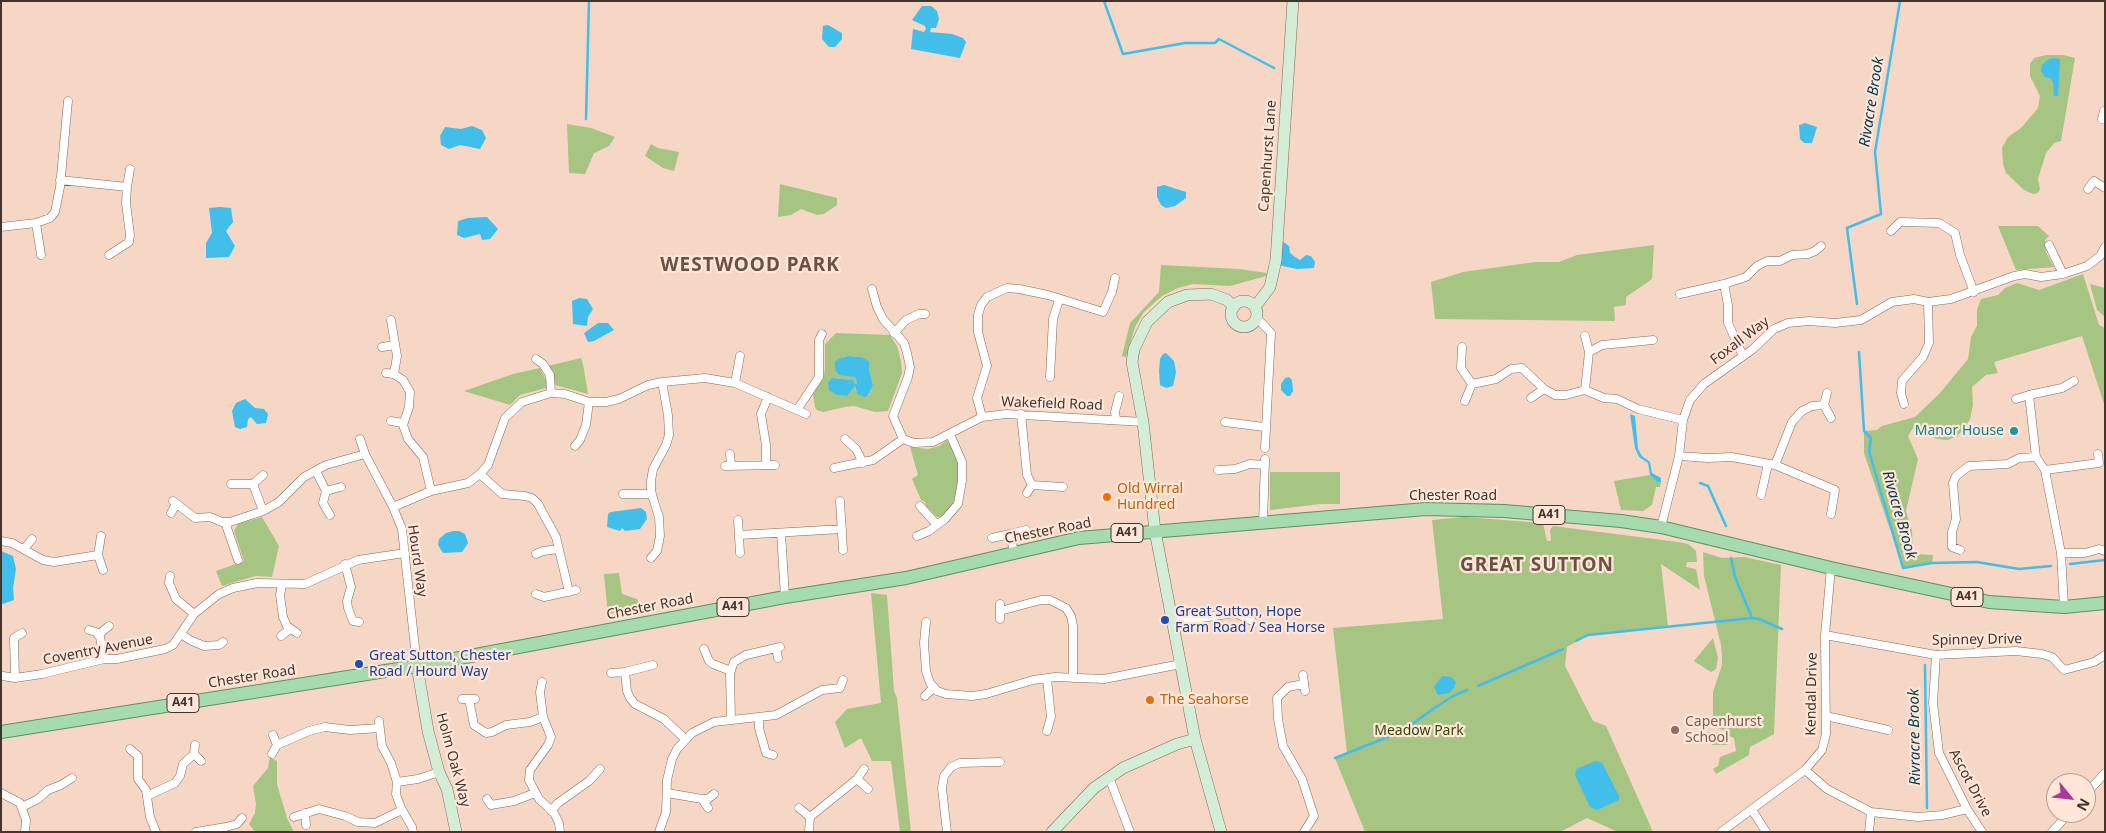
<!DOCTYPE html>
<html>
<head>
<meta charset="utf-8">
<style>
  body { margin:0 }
  #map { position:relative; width:2106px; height:833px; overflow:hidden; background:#f6d7c6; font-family:"Noto Sans",sans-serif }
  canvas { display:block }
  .frame { position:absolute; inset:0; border:2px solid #41352e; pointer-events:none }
  .north { position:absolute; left:2046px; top:773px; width:50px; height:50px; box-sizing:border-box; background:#ffe6d8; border:1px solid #b39f94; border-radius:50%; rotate:118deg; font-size:14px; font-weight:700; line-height:20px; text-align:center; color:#41352e }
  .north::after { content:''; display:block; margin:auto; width:18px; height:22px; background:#ab3a97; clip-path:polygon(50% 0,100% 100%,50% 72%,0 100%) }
</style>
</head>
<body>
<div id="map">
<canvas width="2106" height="833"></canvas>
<div class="frame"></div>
<div class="north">N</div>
</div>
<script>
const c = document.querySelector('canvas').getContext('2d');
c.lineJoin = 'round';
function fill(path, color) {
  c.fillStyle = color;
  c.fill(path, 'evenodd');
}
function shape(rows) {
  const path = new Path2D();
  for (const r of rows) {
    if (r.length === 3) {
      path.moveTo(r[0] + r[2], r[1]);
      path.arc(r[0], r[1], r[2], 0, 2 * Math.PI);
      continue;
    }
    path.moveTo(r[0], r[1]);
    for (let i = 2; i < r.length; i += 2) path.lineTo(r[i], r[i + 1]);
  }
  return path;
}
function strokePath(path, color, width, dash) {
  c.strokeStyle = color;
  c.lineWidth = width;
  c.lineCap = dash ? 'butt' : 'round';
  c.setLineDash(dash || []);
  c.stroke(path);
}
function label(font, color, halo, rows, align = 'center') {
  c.font = font + ' "Noto Sans",sans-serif';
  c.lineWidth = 4.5;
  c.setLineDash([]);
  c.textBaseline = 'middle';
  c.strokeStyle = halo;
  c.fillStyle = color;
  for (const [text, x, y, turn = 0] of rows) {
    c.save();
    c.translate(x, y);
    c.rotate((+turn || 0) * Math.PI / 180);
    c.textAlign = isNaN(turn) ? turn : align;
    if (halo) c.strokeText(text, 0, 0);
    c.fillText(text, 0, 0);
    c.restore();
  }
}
const green = shape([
  [2046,55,2063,55,2075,58,2061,141,2054,143,2046,153,2038,179,2040,189,2038,193,2033,194,2024,190,2006,173,2003,164,2002,148,2008,137,2021,128,2038,108,2040,96,2030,76,2030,64,2034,58],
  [567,124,591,128,615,137,609,146,594,153,585,174,569,173],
  [651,144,658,148,679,152,674,171,663,168,645,156],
  [780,184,837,198,837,205,824,214,817,215,801,209,791,215,778,217],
  [1998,226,2038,226,2049,236,2045,240,2046,252,2054,267,2016,270],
  [1654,245,1652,279,1626,297,1626,305,1614,307,1615,321,1435,319,1431,282,1463,272,1535,262,1559,262,1577,255],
  [1161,265,1239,269,1267,273,1266,276,1230,286,1193,284,1178,288,1162,296,1144,312,1135,327,1126,357,1122,356,1130,323,1159,292],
  [2083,274,2099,325,2105,328,2105,407,2082,336,1994,362,1998,373,1986,375,1972,387,1973,405,1970,419,1964,429,1957,436,1948,440,1937,439,1928,435,1915,425,1908,436,1918,459,1906,511,1912,530,1913,554,1933,555,1932,563,1903,568,1864,453,1864,431,1877,430,1882,426,1915,417,1940,393,1968,359,1971,337,1977,326,1977,310,1981,299,1998,295,2005,288,2017,283,2039,290],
  [2090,284,2105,288,2105,317,2097,310],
  [836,333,890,335,897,346,901,361,902,373,888,411,875,412,854,406,845,407,823,412,817,410,815,407,813,394,823,379,825,369,825,344],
  [848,356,862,357,869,361,869,370,873,385,869,395,856,392,855,386,847,396,837,395,832,378,853,380,855,384,857,383,855,377,843,357],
  [581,358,583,364,588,394,555,385,553,373,548,366],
  [540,368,546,380,546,388,520,395,510,405,464,391,513,374],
  [947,440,953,449,958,462,960,480,952,507,943,517,937,517,926,506,925,502,921,500,912,479,918,475,910,447,928,449,939,446],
  [1270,472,1340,472,1340,504,1321,504,1270,510],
  [1650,475,1657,482,1661,482,1660,487,1656,487,1652,505,1643,511,1621,510,1614,481],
  [262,517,279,546,272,577,255,576,222,586,216,571,244,561,234,531,238,524],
  [1464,517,1543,523,1547,541,1551,541,1550,530,1553,526,1678,542,1688,544,1696,551,1697,562,1687,562,1686,567,1696,569,1700,590,1661,564,1668,627,1588,635,1567,647,1565,666,1593,721,1606,726,1653,832,1618,832,1587,818,1560,832,1365,832,1335,758,1347,753,1333,628,1443,619,1432,520],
  [1703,552,1722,558,1744,557,1781,565,1774,734,1750,747,1749,755,1716,774,1713,769,1718,766,1720,757,1736,751,1734,738,1731,737,1723,730,1706,724,1708,720,1713,716,1713,692,1722,665,1722,656,1721,645,1704,576],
  [619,573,622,594,637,599,642,609,608,614,604,574],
  [871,593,887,595,894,691,897,698,911,832,900,832,891,761,872,761,861,738,845,748,835,722,847,709,881,703],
  [1713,638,1718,658,1716,669,1711,672,1694,661],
  [1708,732,1720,733,1727,741,1728,745,1712,745,1706,734],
  [270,757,277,761,277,784,287,818,294,832,255,832,249,824,255,813,256,804,253,786,268,768]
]);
const water = shape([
  [922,6,931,6,937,11,939,19,936,28,931,28,930,32,952,34,963,38,966,42,960,58,911,49,913,29,924,32,926,29,925,26,912,20],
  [828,25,842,33,842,39,835,47,829,47,822,39,823,26],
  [2053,58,2060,59,2058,96,2054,96,2053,82,2050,78,2045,77,2041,71,2042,65,2047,60],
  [1805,123,1817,127,1812,143,1804,143,1800,139,1799,125],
  [472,126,482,130,486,138,480,149,460,145,449,149,441,145,440,136,445,127,461,129],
  [1164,185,1186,192,1186,198,1175,206,1166,208,1161,205,1157,197,1157,187],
  [220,207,231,208,233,222,226,231,235,246,229,257,206,258,206,243,212,233,209,208],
  [487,217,498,229,490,239,482,240,480,234,464,238,457,235,458,221,468,218],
  [1282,241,1289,246,1290,253,1295,257,1300,260,1306,255,1311,256,1315,262,1314,268,1297,269,1278,265],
  [579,298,587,299,593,309,588,317,587,326,573,324,572,301],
  [598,323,608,323,614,330,594,341,588,342,584,333],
  [1166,353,1174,361,1176,372,1173,386,1166,388,1160,385,1159,371,1160,359,1163,354],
  [848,356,862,357,869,361,869,370,873,385,869,394,865,397,857,394,855,386,847,396,837,395,829,390,828,383,832,378,853,380,855,384,857,383,855,377,839,375,835,370,835,362,838,359],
  [1289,377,1292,380,1293,391,1290,396,1287,396,1281,390,1281,384,1285,378],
  [245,399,255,408,264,409,268,414,266,423,257,424,251,417,248,419,247,427,240,429,235,427,232,411,236,403],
  [1630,414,1635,416,1638,449,1642,456,1650,462,1652,473,1661,478,1661,482,1657,482,1650,475,1648,463,1639,457,1635,448],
  [641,508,646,512,647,519,640,529,625,531,622,528,620,531,607,527,608,514,611,512],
  [453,531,459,531,465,534,468,543,462,552,443,553,438,545,439,539,446,533],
  [1,551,13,556,16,569,13,588,14,600,3,604,1,602],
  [1442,676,1451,677,1456,682,1454,688,1449,693,1438,695,1434,687],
  [1596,761,1602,763,1619,796,1619,800,1597,810,1590,807,1575,775,1576,769]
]);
const stream = shape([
  [1104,1,1123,54,1185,43,1215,43,1219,39,1274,68],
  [586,119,589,1],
  [1857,304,1847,228,1881,214,1875,152,1900,1],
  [1859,352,1864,431,1871,438,1869,451,1903,568,1932,563,1977,562,2019,569,2051,566],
  [1700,483,1708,486,1726,526],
  [1731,558,1735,577,1752,618],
  [2070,564,2105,560],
  [1576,641,1588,635,1752,618,1759,619,1782,629],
  [1925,665,1927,808],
  [1478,686,1563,649],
  [1335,758,1403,731,1433,709,1453,696,1467,690]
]);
const street = shape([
  [2102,119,2104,111],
  [60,180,127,187,126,203,130,235,129,242,109,255],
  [127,187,130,169],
  [2088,189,2094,181,2105,188],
  [36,223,41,255],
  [1,227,36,223,50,218,55,212,60,187,68,101],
  [1891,231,1900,222,1939,223,1955,233,1960,255,1974,292],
  [2049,245,2063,274],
  [1724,284,1746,277,1757,266,1767,261,1780,261,1792,255,1808,254,1815,251,1821,246],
  [872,289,877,307,883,319,904,343,907,353,910,367,908,377,893,416,903,439,914,443,933,442,982,417,1006,414,1143,422],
  [1680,294,1724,284,1728,305,1728,323,1743,356],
  [1257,318,1271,333,1265,448],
  [391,320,397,356,394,374],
  [894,333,906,320,919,314,925,314],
  [1585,336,1589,352],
  [382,347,395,345],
  [1462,347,1461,368,1472,384,1496,379,1511,369,1522,368,1544,389,1555,395,1566,395,1585,390,1604,398,1617,399,1638,409,1683,420],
  [536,359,543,364,550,375,551,393],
  [386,373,394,374,403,380,410,392,409,407,403,425,408,439,423,457,431,491],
  [1050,377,1053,319,1059,300],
  [735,383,740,356],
  [1585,390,1589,352,1602,345,1653,340],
  [1531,398,1544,389],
  [2016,399,2029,395],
  [1465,401,1472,384],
  [1904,404,1901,393,1902,381,1923,357,1929,343,1928,302],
  [1824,405,1831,418],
  [797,410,819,377,819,340,822,334],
  [1021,414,1027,475,1032,485],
  [982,417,977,398,987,366,978,332,978,315,981,305,987,297,1007,288,1019,289,1048,295,1103,312,1112,292,1115,278],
  [1116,419,1115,412,1119,396],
  [391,421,403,423],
  [1225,422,1264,427],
  [360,439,365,454,393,507,402,529,417,666],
  [845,439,856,449,863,463],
  [575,446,580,440,586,425,589,402],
  [730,454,731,465],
  [1679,456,1708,458,1732,457,1775,465,1835,490,1831,514],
  [2036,457,2029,395,2062,388,2074,381],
  [766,465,766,445,761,414,768,397],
  [1775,465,1792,422,1802,411,1812,406,1824,405,1827,393],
  [725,466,775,465],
  [834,468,873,460,903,439],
  [1218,470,1235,469,1250,464,1265,465],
  [2045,470,2099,463,2098,454],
  [316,471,326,491,341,487],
  [480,474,502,494,525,496,532,498,538,504,556,537,569,592],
  [231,484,253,484],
  [326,491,323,503,330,515],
  [1027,493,1032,485,1063,487],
  [623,494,652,494],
  [1761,495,1768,464],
  [173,501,195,518,210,517,222,522,230,522,263,511,279,502,304,477,326,465,365,454],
  [840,501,843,550],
  [920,506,937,525],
  [393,507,431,491,468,483,480,474,488,465,505,418,522,402,551,393,565,394,589,402,606,402,619,399,648,385,662,382,705,378,735,383,806,414],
  [263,511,253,484,263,475],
  [171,513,176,504],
  [738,520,740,553],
  [225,522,238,560],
  [1263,524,1265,459],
  [1661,527,1679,456,1683,420,1690,400,1704,384,1753,349,1774,329,1788,323,1809,321,1835,323,1861,320,1892,302,1914,299,1928,302,1951,299,2014,276,2025,274,2041,277,2063,274,2087,266,2100,256,2105,247],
  [781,533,785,597],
  [1010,534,1026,530],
  [739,535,842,529],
  [917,536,929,531,945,519,958,504,962,481,962,462,950,434],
  [992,538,1010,534,1014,552],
  [1,541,12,543,43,560,54,562,98,555,103,570],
  [24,549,32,539],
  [1960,550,1952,547,1952,532,1956,519,1953,483,1956,476,1969,466,2008,464,2019,458,2036,457,2045,470,2061,553,2064,607],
  [2061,553,2085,553,2099,549,2105,551],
  [536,554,543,551,559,549],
  [98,555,101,536],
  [651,558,657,551,660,536,659,517,651,492,651,481,653,469,666,445,669,435,668,415,662,382],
  [345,564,351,587,347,601,348,608,353,621,359,622],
  [170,576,169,583,176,599,194,614],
  [282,585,280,595,283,617,287,626,297,633],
  [536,594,544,597,576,590],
  [1000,604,1000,619],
  [1000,611,1041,600,1050,600,1066,608,1071,616,1073,626,1073,678],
  [926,622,924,643,926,671,930,683,937,691,946,694,972,696,986,694,1033,680,1055,677,1104,679,1181,664],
  [1174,622,1235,613,1252,621],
  [89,630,96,632,100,637,104,659],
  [181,634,190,640,204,646,219,645,223,642],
  [98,635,109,626],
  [1825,635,1936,655,2016,651,2042,654,2052,657,2064,670,2094,662,2105,655],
  [281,636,290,629],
  [776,648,778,658],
  [704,649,709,661,713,664,731,671],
  [1936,655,1933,703,1939,753,1967,809,1982,832],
  [625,672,627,691,630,698,635,704,664,719,685,739],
  [611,673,625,672,653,665],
  [1303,675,1305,691],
  [3,676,15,678,42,674,104,659,117,659,165,649,173,645,194,614,219,594,233,588,257,583,305,584,358,560,405,553],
  [15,678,14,638,22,633],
  [1047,679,1051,717,1047,731],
  [542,682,540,692,543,717],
  [1304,684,1288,687,1277,698,1278,719,1283,746,1302,779,1314,816,1304,832],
  [925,696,934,687],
  [462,699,475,699],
  [469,699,474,725,486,733,492,732,506,725,530,722,543,717],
  [1826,716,1888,730],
  [543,717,551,737,548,745,530,770,529,780,539,799,554,813,559,823,560,832],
  [759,719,759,728,766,753,773,755],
  [731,720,730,673,734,662,746,655,780,647],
  [379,721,382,746,391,763,397,782,396,794,401,808,412,827,413,832],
  [273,735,277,745],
  [130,749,138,756,138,779,146,790,150,817,156,832],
  [194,754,201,761],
  [272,754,277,745,309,731,325,727,350,730,379,728],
  [1805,770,1827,789,1871,812,1918,817,1942,815,1967,809],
  [1109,777,1130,832],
  [857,779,868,789],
  [397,782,418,779,439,772],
  [1,793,20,803,26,820,25,832],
  [667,793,702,799,708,799,714,794],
  [2086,794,2105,773],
  [147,796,175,783,180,776,183,764,194,754,195,745],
  [487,799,491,805,514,801,535,793],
  [702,799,708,808],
  [22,807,38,799,48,790,61,785,72,778],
  [799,808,810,817,809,832],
  [1752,810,1766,832],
  [551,811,558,803,589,781,600,769],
  [305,813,306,825],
  [294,817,319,809,345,816,358,822,375,823,402,810],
  [810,817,857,779,864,769],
  [196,832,226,827,237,824,242,818],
  [659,832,666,812,667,780,672,759,677,749,692,733,714,722,776,715,822,690,840,688,843,680],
  [947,832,942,788,944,776,951,767,960,763,1000,762],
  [1721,832,1805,770,1822,750,1826,734,1825,635,1831,568],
  [1869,832,1871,812],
  [2052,832,2069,813]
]);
const secondary = shape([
  [1244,314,13],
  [1255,307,1270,287,1276,260,1293,1],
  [417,666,428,731,439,772,447,789,456,832],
  [1052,832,1094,788,1123,768,1177,744,1195,739],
  [1221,832,1195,739,1155,531,1143,422,1132,362,1134,349,1147,322,1168,302,1187,295,1211,294,1227,300,1234,307]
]);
const primary = shape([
  [1,732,417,666,785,597,906,578,1079,538,1426,509,1504,511,1621,521,1661,527,1831,568,1989,602,2064,607,2105,603]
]);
const markers = [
  [2014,431,5,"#0f9aa8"],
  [1107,497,5,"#e8710a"],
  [1165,620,5,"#1a4fb4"],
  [359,664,5,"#1a4fb4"],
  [1150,700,5,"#e8710a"],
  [1675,730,5,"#8d6e63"]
];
const shields = [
  [1549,515,32],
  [1127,533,32],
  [1967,597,32],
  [733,607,32],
  [183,703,32]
];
const shieldNames = [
  ["A41",1549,515],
  ["A41",1127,533],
  ["A41",1967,597],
  ["A41",733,607],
  ["A41",183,703]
];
const streetNames = [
  ["Capenhurst Lane",1268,156,-86],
  ["Foxall Way",1740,341,-37],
  ["Wakefield Road",1052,404,2],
  ["Chester Road",1453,496],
  ["Chester Road",1048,531,-11],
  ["Hourd Way",417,561,82],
  ["Chester Road",650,607,-11],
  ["Spinney Drive",1977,640,-1],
  ["Coventry Avenue",98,650,-11],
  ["Chester Road",252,677,-9],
  ["Kendal Drive",1812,694,-89],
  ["Holm Oak Way",453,760,75],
  ["Ascot Drive",1970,783,62]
];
const cultureNames = [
  ["Manor House",2004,431]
];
const foodNames = [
  ["Old Wirral",1117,489],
  ["Hundred",1117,505],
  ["The Seahorse",1160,700]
];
const transitNames = [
  ["Great Sutton, Hope",1175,612],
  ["Farm Road / Sea Horse",1175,628],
  ["Great Sutton, Chester",369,656],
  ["Road / Hourd Way",369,672]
];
const educationNames = [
  ["Capenhurst",1685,722],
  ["School",1685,738]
];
const parkNames = [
  ["Meadow Park",1419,731]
];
const waterNames = [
  ["Rivacre Brook",1872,102,-81],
  ["Rivacre Brook",1899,515,74],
  ["Rivracre Brook",1915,737,-91]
];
const districtNames = [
  ["WESTWOOD PARK",750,266],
  ["GREAT SUTTON",1537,566]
];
fill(green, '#a6c482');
fill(water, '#41beea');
strokePath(stream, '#41beea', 2.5);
strokePath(street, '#836859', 9);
strokePath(secondary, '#836859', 12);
strokePath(primary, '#5c915f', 14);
strokePath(street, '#fff', 8);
strokePath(secondary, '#d3edd7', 11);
strokePath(primary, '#a6dbaf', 12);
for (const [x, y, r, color] of markers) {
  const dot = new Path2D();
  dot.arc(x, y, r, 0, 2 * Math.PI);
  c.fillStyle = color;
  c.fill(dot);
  strokePath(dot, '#ffe6d8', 2);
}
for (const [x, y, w] of shields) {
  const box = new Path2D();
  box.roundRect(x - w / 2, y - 9.5, w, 19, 4);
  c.fillStyle = '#ffe6d8';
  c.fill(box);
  strokePath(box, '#41352e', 1);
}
label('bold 12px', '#41352e', null, shieldNames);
label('14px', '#41352e', '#ffe6d8', streetNames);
label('14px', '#0d838f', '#ffe6d8', cultureNames, 'right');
label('14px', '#c56008', '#ffe6d8', foodNames, 'left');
label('14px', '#164399', '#ffe6d8', transitNames, 'left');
label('14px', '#785e54', '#ffe6d8', educationNames, 'left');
label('14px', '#324a08', '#ffe6d8', parkNames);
label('italic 15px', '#003a4c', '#ffe6d8', waterNames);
c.letterSpacing = '1px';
label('bold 19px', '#6a5142', '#ffe6d8', districtNames);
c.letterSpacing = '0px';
</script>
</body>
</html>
